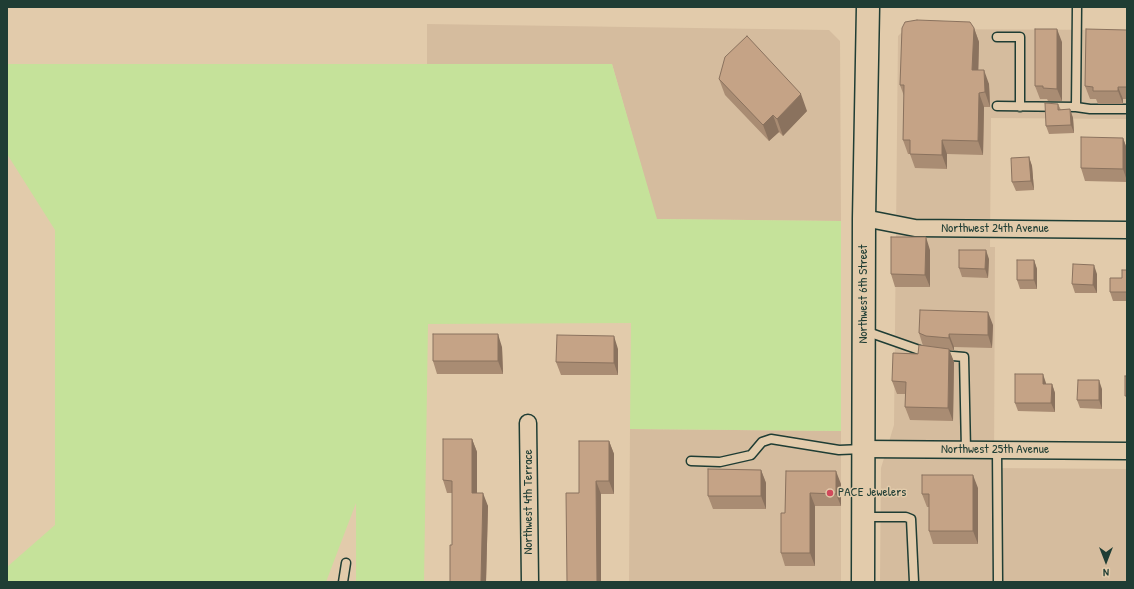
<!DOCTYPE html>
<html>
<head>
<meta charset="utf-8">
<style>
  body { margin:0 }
  #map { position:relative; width:1134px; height:589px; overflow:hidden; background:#e2cbab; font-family:"Patrick Hand",sans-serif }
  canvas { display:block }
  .frame { position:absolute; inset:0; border:8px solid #1f3d34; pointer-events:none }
  .north { position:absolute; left:1086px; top:541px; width:40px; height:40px; -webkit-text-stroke:3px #e2cbab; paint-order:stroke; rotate:180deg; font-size:11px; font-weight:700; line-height:16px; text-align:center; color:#1f3d34 }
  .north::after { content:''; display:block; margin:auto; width:14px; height:18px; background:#1f3d34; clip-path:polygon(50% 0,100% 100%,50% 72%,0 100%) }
</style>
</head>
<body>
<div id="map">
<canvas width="1134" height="589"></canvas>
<div class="frame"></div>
<div class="north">N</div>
</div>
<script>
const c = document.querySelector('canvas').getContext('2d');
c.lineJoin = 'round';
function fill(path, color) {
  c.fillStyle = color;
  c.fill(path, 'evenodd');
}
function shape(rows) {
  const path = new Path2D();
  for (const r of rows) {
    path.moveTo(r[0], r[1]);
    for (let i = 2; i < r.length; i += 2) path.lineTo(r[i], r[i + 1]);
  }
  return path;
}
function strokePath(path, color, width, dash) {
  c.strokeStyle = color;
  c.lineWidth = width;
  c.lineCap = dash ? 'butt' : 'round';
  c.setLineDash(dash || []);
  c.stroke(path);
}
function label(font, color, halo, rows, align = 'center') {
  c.font = font + ' "Patrick Hand",sans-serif';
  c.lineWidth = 3;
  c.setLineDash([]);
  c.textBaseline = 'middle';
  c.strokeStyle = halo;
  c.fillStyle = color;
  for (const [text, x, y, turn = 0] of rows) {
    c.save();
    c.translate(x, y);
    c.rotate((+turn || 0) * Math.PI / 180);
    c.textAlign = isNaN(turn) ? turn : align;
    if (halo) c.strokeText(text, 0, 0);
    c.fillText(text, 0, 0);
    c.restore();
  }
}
const built = shape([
  [427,24,829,30,840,41,841,221,656,219,612,64,427,64],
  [905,29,1127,30,1127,119,991,118,990,247,995,247,994,468,1127,469,1127,582,880,582,881,468,894,425,898,36],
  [630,429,841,431,841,582,629,582]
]);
const green = shape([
  [7,64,612,64,657,219,841,221,841,431,630,429,631,323,428,324,424,582,356,582,356,503,326,582,7,582,7,567,55,525,55,230,7,154]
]);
const service = shape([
  [997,37,1020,37,1020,107],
  [997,106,1076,107,1077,7],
  [1076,107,1090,109,1127,109],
  [865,331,928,353],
  [941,355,964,357,966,450],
  [997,450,998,582],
  [691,461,720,462,751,455,762,442,771,439,839,450,863,449],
  [864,517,906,517,911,519,914,582],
  [343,582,346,563]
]);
const minor = shape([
  [864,218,915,228,1127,230],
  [528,423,530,582],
  [864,449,1127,451]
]);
const secondary = shape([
  [863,582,864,218,868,7]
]);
const wall = shape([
  [974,28,979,42,978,70,989,84,990,107,984,107,983,155,947,154,947,169,915,168,910,154,908,154,903,140,904,96,900,85],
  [1127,30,1127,99,1123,99,1123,104,1098,104,1096,99,1090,99,1085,86],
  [1062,42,1062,101,1048,101,1047,99,1040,99,1035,86],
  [719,79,807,111,783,136,779,132,769,141,725,95],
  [1058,104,1061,110,1070,109,1073,118,1074,133,1049,134,1046,126],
  [1123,138,1127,149,1127,182,1085,181,1081,168],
  [1029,157,1032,166,1034,190,1016,191,1012,182],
  [930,250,930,287,895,287,891,274],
  [989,259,988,278,962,277,959,268],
  [1034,260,1037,269,1037,289,1020,289,1017,280],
  [1127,270,1127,301,1113,301,1110,292,1122,278],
  [1097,274,1097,293,1075,293,1072,284],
  [993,325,992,348,954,347,954,351,949,350,954,362,953,421,910,420,905,407,906,394,897,394,892,381,918,354,923,346,919,333],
  [502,347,503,374,437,374,433,361],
  [618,349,618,375,561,375,556,362],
  [1046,383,1046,384,1052,384,1055,393,1055,412,1018,411,1015,403],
  [1102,389,1102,409,1080,408,1077,400],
  [472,439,477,452,477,493,488,506,486,582,450,582,452,545,452,493,447,493,443,480],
  [609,441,614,454,614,494,601,494,601,582,567,582,579,493],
  [761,470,766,483,766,509,713,509,708,496],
  [786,471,841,484,841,506,815,506,815,566,785,566,781,553,785,513],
  [978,488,978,544,933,544,929,531,929,507,927,507,922,494]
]);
const shadedWall = shape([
  [974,28,979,42,978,84,972,70],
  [1057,29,1062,42,1062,101,1057,89],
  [984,70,989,84,990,107,985,92],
  [1118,87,1123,99,1123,104,1118,91],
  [979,93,984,107,983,155,978,141],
  [801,94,807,111,783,136,777,119],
  [1070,109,1073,118,1074,133,1071,125],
  [773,115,779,132,769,141,763,125],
  [1123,138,1127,149,1127,181,1123,169],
  [942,140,947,154,947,169,942,155],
  [1029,157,1032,166,1034,190,1031,181],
  [926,237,930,250,930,287,925,275],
  [986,250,989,259,988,278,985,269],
  [1034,260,1037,269,1037,289,1034,280],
  [1094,265,1097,274,1097,293,1093,285],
  [988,312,993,325,992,348,988,335],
  [498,334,502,347,503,374,498,361],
  [949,334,954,347,954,351,949,338],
  [614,336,618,349,618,375,614,363],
  [949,349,954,362,953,421,948,408],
  [1043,374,1046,383,1046,393,1043,384],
  [1099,380,1102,389,1102,409,1099,400],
  [1052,384,1055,393,1055,412,1051,403],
  [472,439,477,452,477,506,472,493],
  [609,441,614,454,614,494,609,481],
  [761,470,766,483,766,509,761,496],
  [836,471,841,484,841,506,836,494],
  [973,475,978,488,978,544,973,531],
  [596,481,601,494,601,582,597,582],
  [483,493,488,506,486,582,481,582],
  [810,493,815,506,815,566,810,553]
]);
const building = shape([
  [917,20,970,22,974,28,972,70,984,70,985,92,979,93,978,141,942,140,942,155,910,154,910,140,903,140,904,85,900,85,902,28,905,22,917,20],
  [1035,29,1057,29,1057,89,1043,88,1043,86,1035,86,1035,29],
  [1086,29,1127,30,1127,87,1118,87,1118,91,1093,91,1093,87,1085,86,1086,29],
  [747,36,801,94,777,119,773,115,763,125,719,79,725,57,747,36],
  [1045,103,1058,104,1058,110,1070,109,1071,125,1046,126,1045,103],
  [1081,137,1123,138,1123,169,1081,168,1081,137],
  [1029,157,1031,181,1012,182,1011,158,1029,157],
  [891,237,926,237,925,275,891,274,891,237],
  [959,250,986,250,985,269,959,268,959,250],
  [1017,260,1034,260,1034,280,1017,280,1017,260],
  [1073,264,1094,265,1093,285,1072,284,1073,264],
  [1122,270,1127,270,1127,292,1110,292,1110,278,1122,278,1122,270],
  [920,310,988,312,988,335,949,334,949,338,926,336,919,333,920,310],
  [433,334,498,334,498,361,433,361,433,334],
  [557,335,614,336,614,363,556,362,557,335],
  [919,345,949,349,948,408,905,407,906,382,892,381,893,353,918,354,919,345],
  [1015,374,1043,374,1043,384,1052,384,1051,403,1015,403,1015,374],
  [1125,376,1127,376,1127,396,1125,396,1125,376],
  [1078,380,1099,380,1099,400,1077,400,1078,380],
  [443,439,472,439,472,493,483,493,481,582,450,582,450,545,452,545,452,481,443,480,443,439],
  [579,441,609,441,609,481,596,481,597,582,567,582,566,493,579,493,579,441],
  [708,469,761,470,761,496,708,496,708,469],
  [786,471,836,471,836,494,810,493,810,553,781,553,781,513,785,513,786,471],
  [922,475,973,475,973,531,929,531,929,494,922,494,922,475]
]);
const markers = [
  [830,493,4,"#d1495b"]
];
const streetNames = [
  ["Northwest 24th Avenue",995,229],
  ["Northwest 6th Street",864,294,-90],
  ["Northwest 25th Avenue",995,450],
  ["Northwest 4th Terrace",529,502,-90]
];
const poiNames = [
  ["PACE Jewelers",838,493]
];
fill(built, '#d5bc9e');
fill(green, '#c5e29a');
strokePath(service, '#1f3d34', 11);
strokePath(minor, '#1f3d34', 19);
strokePath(secondary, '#1f3d34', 25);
strokePath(service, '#e2cbab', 8);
strokePath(minor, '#e2cbab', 16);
strokePath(secondary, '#e2cbab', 22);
fill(wall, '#a98c73');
fill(shadedWall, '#8a725e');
fill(building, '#c5a386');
strokePath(building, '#8a725e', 1);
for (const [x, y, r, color] of markers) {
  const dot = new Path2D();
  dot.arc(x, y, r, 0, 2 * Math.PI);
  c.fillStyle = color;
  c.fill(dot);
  strokePath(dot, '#e2cbab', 1.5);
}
label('13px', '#1f3d34', '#e2cbab', streetNames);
label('13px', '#1f3d34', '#e2cbab', poiNames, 'left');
</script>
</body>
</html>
